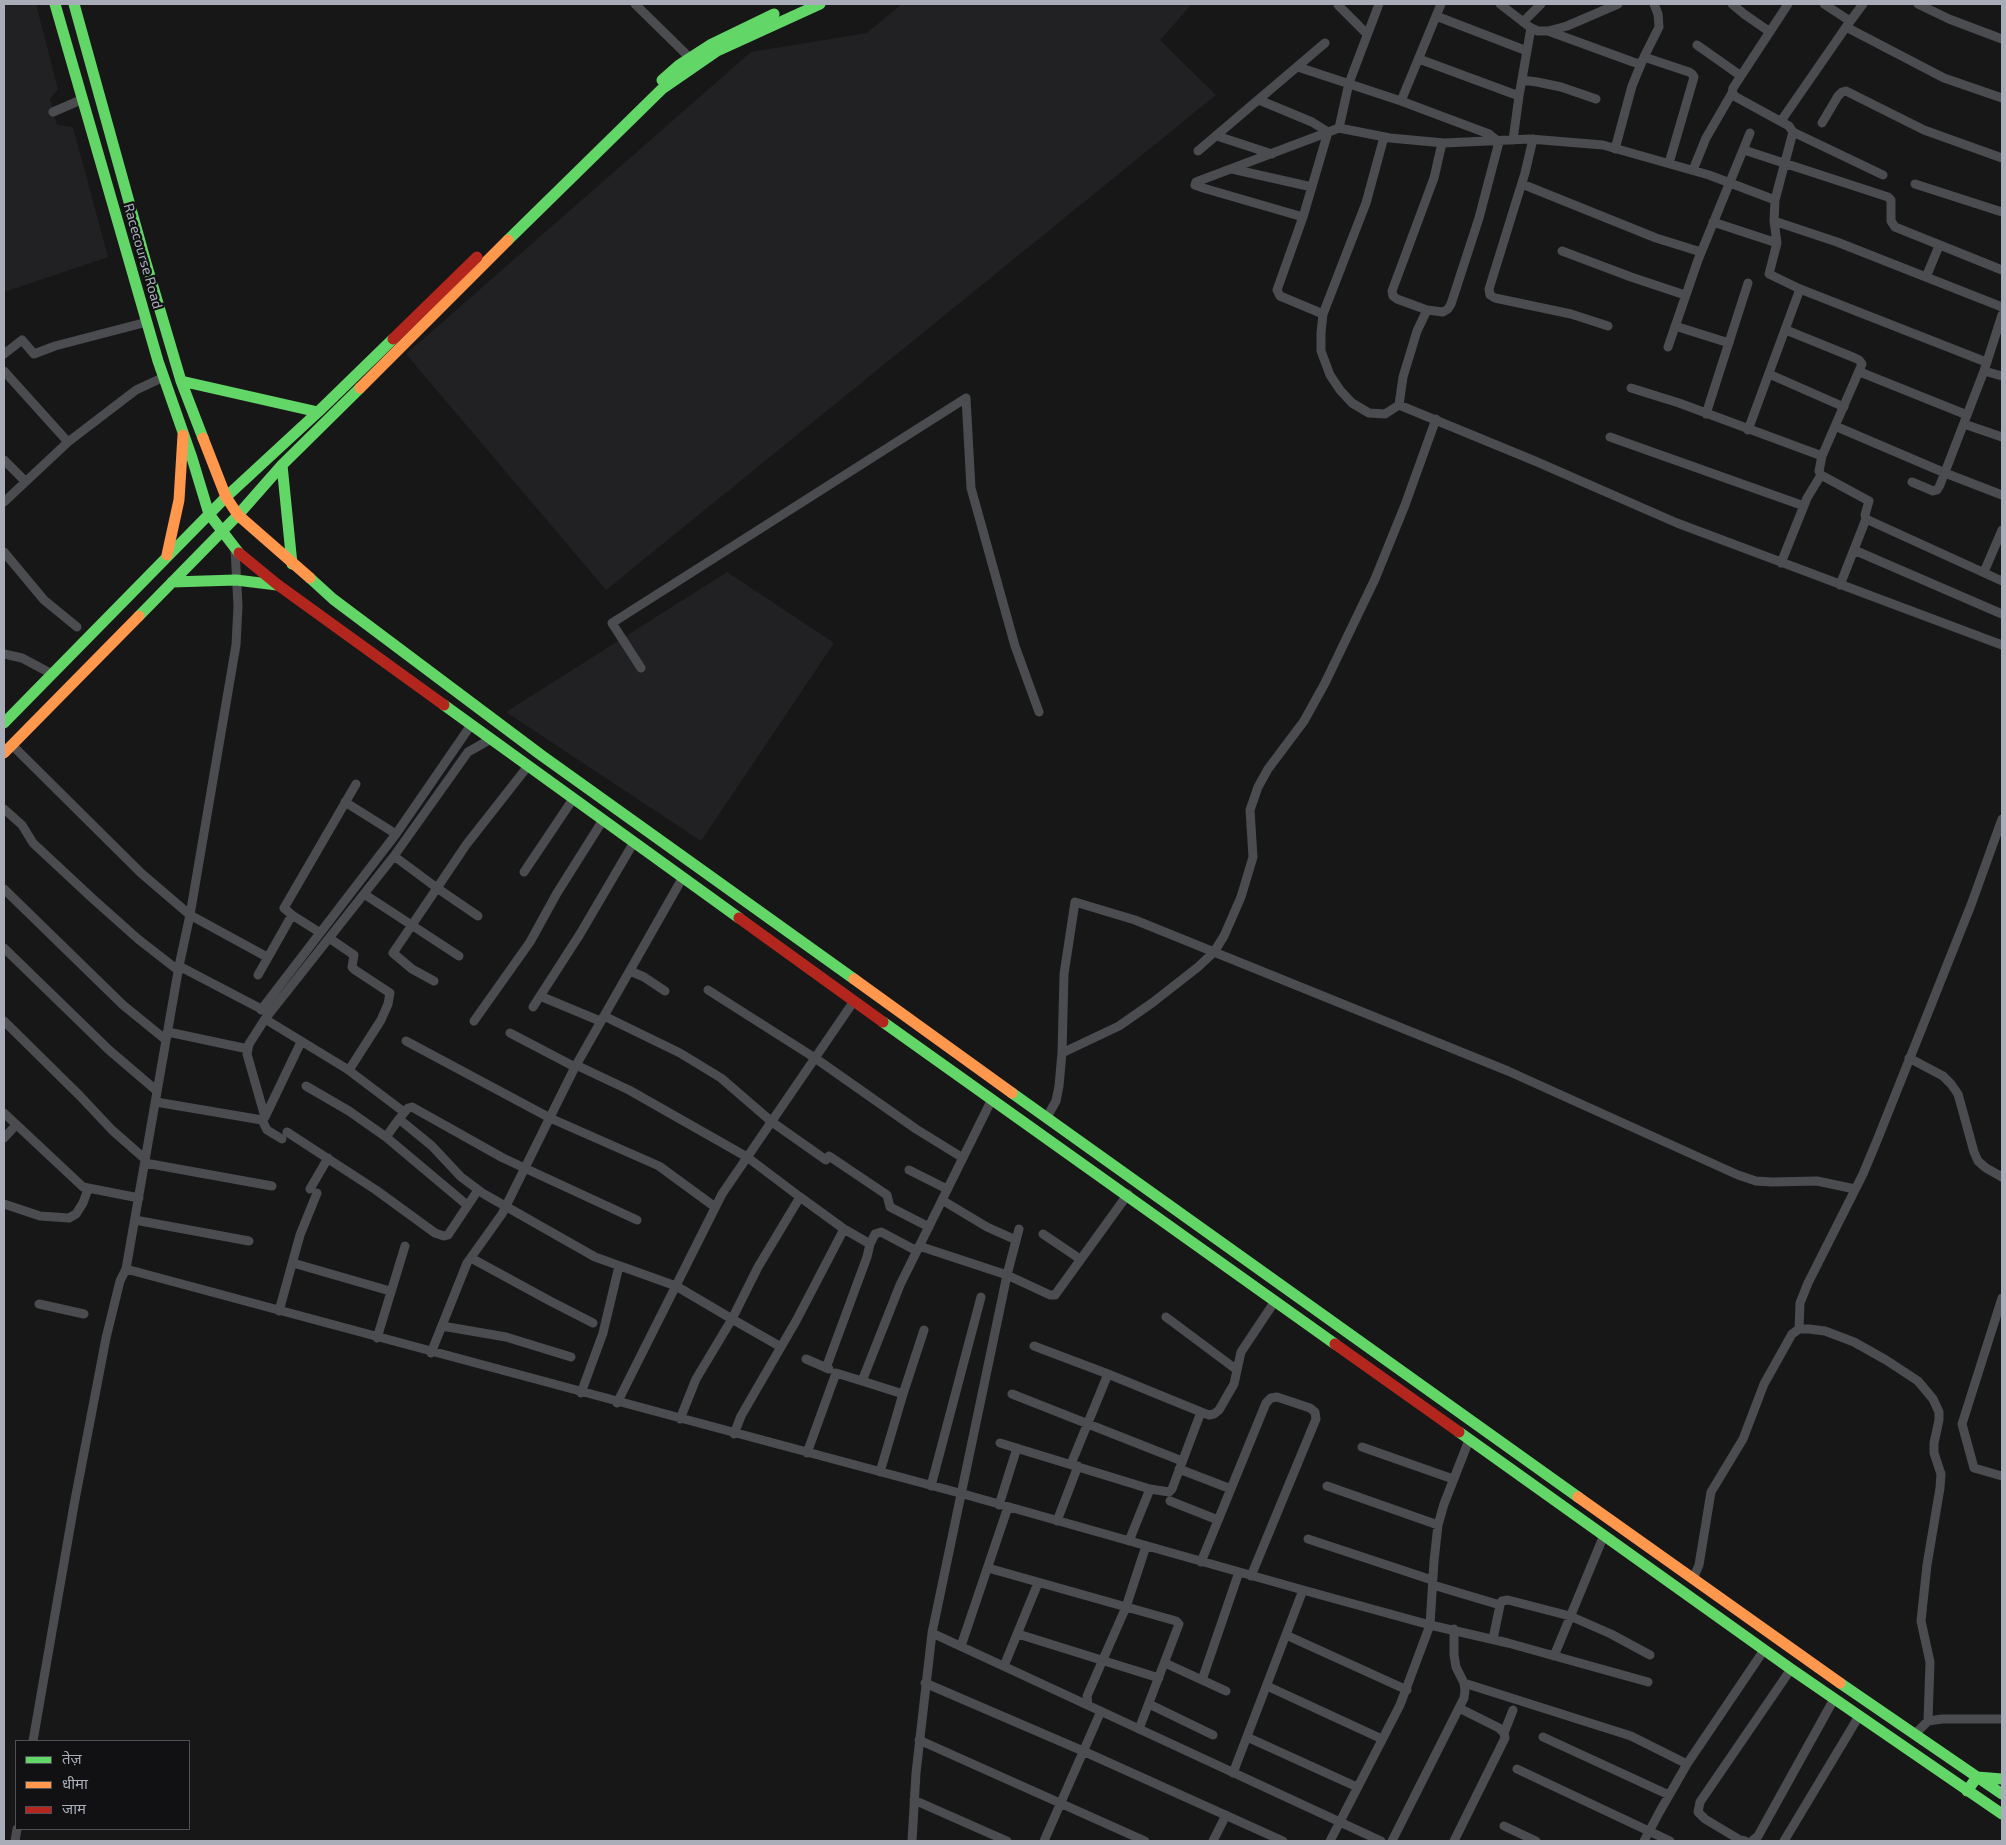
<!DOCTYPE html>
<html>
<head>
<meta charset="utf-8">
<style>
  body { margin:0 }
  #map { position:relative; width:2006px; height:1845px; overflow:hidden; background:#171717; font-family:"Exo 2","Noto Sans Devanagari",sans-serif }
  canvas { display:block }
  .frame { position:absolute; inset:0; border:5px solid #a8adb8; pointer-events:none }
  .legend { position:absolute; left:15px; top:1740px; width:175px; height:90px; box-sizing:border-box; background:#111113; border:1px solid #4d4f55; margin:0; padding:6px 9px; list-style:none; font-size:15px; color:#a8adb8 }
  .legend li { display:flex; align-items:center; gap:10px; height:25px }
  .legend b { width:25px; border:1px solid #4d4f55 }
</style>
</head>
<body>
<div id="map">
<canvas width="2006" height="1845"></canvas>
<div class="frame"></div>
<ul class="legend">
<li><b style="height:6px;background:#63d668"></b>तेज़</li>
<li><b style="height:6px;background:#ff974d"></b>धीमा</li>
<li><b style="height:6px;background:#b3261e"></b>जाम</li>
</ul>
</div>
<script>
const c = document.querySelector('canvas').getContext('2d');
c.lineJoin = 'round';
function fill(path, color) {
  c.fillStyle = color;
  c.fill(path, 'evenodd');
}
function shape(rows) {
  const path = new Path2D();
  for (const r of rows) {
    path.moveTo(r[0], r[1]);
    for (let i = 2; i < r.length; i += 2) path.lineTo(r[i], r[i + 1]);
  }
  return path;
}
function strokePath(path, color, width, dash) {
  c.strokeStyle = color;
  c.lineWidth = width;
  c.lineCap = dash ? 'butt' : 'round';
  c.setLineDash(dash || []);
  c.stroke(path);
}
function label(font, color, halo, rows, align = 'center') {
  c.font = font + ' "Exo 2",sans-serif';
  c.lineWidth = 4.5;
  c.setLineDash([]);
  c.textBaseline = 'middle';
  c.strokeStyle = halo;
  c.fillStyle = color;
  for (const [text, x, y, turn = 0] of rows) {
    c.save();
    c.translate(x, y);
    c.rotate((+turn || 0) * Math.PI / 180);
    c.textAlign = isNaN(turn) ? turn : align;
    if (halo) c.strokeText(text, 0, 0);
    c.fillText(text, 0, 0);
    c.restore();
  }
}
const built = shape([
  [4,4,36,4,58,89,50,99,57,125,73,127,108,257,4,292],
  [902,4,1192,4,1160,40,1216,95,606,590,406,354,751,52,867,33],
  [727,572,834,643,701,841,506,712]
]);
const street = shape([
  [635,4,690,58],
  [1500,4,1531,28,1538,31,1548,31,1567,26,1618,4],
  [1732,4,1744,14,1770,32],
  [1788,4,1733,88,1732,93,1736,97,1789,126,1793,132,1775,200,1774,221,1777,243,1769,274,1800,289,1986,362],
  [1824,4,1850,21],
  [1863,4,1846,27,1944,78,2002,98],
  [1918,4,1949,19,2002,39],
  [1338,5,1367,34],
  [1436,16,1527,51],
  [1523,22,1541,4],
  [1548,31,1633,62,1640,64,1642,61],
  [1697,45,1741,76],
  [1644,57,1689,72,1692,74,1694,77,1669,163],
  [1419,59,1519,96,1513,140],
  [1298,67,1401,101,1441,4],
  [1522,80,1537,82,1561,87,1596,99],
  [1519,96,1531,28],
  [1259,100,1312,122,1328,132,1303,217,1277,290,1280,296,1323,314],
  [53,112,83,99],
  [1781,121,1846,27],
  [1822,123,1838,96,1842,92,1846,91,1924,130,2002,158],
  [1339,128,1390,138,1444,143,1530,139,1603,145,1709,175,1775,200],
  [1793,132,1883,175],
  [1217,136,1272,154],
  [1384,137,1366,203,1323,314,1321,333,1321,351,1330,375,1340,390,1352,403,1369,413,1385,414,1399,405,1403,377,1417,331,1427,310,1443,312,1448,309,1451,304,1479,218,1499,142,1489,134,1401,101],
  [1533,139,1525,173,1489,289,1490,295,1495,298,1571,314,1608,326],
  [1615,149,1632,86,1644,57,1659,27,1658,14,1654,4],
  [1744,150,1888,197,1891,200,1891,221,1895,227,2002,270],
  [1198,151,1325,43],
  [1232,169,1312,187],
  [1693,170,1706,138,1732,93],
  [1522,184,1656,238,1701,252],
  [1915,184,2002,212],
  [1303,217,1203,188,1195,185,1196,182,1339,128,1349,83,1379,4],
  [1774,221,1837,242,2002,307],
  [1713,222,1777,243],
  [1562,251,1631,277,1685,295],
  [1926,277,1939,246],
  [1427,310,1397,299,1393,296,1392,291,1434,178,1442,143],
  [1675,326,1729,343],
  [1786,330,1855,358,1859,360,1862,364,1822,456,1819,471,1821,475,1869,501,1865,515,1866,519,2002,581],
  [1668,347,1698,260,1750,133],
  [4,354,22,340,34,354,55,346,147,322],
  [4,371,68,442],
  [1984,371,2002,376],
  [1860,372,1967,415],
  [1769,374,1844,407],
  [1631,388,1679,403,1822,456],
  [1399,405,1535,461,1677,523,2002,645],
  [1706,414,1748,283],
  [1964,424,2002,437],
  [1835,426,1945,473,2002,495],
  [1748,430,1800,289],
  [1610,437,1804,506],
  [4,460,25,481],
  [1912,482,1933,491,1937,490,1940,485,1984,371,2002,315],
  [4,502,68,442,136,390,164,377],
  [1854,550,2002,614],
  [4,552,44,600,77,627],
  [1781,563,1807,498,1821,475],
  [1984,572,2002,530],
  [1840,585,1866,519],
  [4,654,22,658,52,674],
  [641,668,612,623,966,398,971,488,1015,646,1039,712],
  [491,739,468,752,394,856,437,888,466,845,528,766],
  [12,745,141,873,190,915,267,957],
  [345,802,396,834],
  [4,809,22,825,33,843,92,898,138,939,179,971],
  [394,856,265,1019,347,1069,404,1112],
  [524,872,573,799],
  [4,889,123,1005,166,1040],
  [364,894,459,956],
  [319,932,292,915,284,908,356,784],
  [329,938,354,955,352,967,355,970,390,993,388,1004,381,1020,349,1070],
  [4,948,109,1050,157,1091],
  [179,966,267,1012],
  [630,971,644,977,665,991],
  [258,975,292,915],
  [434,981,412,969,393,953,437,888,478,916],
  [708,990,815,1058,916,1129,963,1158],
  [540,996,600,1021,604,1016,680,1053,721,1078,772,1122,826,1160],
  [533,1007,580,934,634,842],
  [261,1010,396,834,471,725],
  [265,1019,249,1044,247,1054,265,1117,301,1042],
  [4,1021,80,1096,112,1130,145,1159],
  [474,1021,530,942,557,893,603,820],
  [168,1032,248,1049],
  [510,1033,575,1067],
  [406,1041,550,1118,659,1166,715,1207],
  [1062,1053,1119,1026,1152,1003,1198,967,1214,952,1224,936,1241,897,1253,857,1250,810,1258,787,1268,769,1304,721,1325,683,1375,579,1405,505,1436,419],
  [1909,1058,1943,1076,1951,1084,1958,1094,1974,1152,1978,1161,1986,1168,2002,1177],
  [576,1065,629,1090,747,1157,800,1197,758,1267,732,1319,781,1347],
  [306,1086,349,1111,386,1137,467,1205],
  [156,1102,262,1120,265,1117],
  [4,1113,83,1187,139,1198],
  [1047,1117,1056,1101,1059,1086,1062,1053,1064,974,1075,902,1135,920,1508,1071,1738,1175,1756,1181,1772,1182,1817,1181,1855,1189],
  [262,1120,267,1130,282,1139],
  [287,1132,376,1190,435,1233,444,1236,448,1235,478,1190],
  [386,1137,399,1119],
  [4,1138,16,1125],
  [829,1156,887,1195,890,1207,929,1227],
  [145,1163,272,1186],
  [909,1170,947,1189],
  [310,1189,328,1158],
  [800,1197,844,1229],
  [942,1200,987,1227,1016,1240],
  [4,1204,40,1216,69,1218,76,1214,83,1203,88,1189],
  [135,1220,249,1241],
  [637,1220,503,1158,412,1107,408,1108,399,1119,432,1146,461,1177,484,1194,595,1257,676,1286,732,1319,696,1379,680,1419],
  [1043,1234,1080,1259],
  [919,1246,1007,1275,1019,1229],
  [471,1258,550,1301,593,1323],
  [293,1263,390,1291],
  [126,1269,967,1495,1303,1590,1430,1625,1508,1643,1648,1682],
  [2002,1298,1962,1424,1974,1468,2002,1476],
  [39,1304,84,1314],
  [279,1311,300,1235,317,1193],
  [1166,1317,1237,1370],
  [442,1326,506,1337,571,1357],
  [1799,1329,1800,1303,1808,1283,1863,1174,1878,1138,1971,905,2002,819],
  [377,1338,405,1246],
  [1034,1346,1108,1374,1201,1412,1209,1415,1214,1414,1219,1410,1234,1384,1241,1352,1275,1301],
  [431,1353,467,1263,502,1214,575,1067,683,877],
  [806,1359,829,1369],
  [826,1368,867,1257,870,1244,875,1234,881,1232,917,1251],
  [862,1381,903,1394,880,1472],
  [581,1393,603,1333,619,1266],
  [903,1394,924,1330],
  [1012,1394,1182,1461],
  [617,1403,722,1194,854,1001],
  [734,1434,741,1416,796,1321,844,1229,870,1244],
  [1000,1443,1150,1489,1169,1492,1172,1489,1201,1412],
  [1362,1447,1453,1479],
  [807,1453,836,1373,862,1381,900,1285,992,1099],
  [1071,1464,1108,1374],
  [1179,1469,1231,1489],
  [931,1486,981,1297],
  [1327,1486,1438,1525],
  [1170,1501,1218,1520],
  [999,1505,1017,1448],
  [1057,1521,1078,1466],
  [1308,1539,1432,1580],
  [1129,1541,1150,1489],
  [1201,1562,1266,1403,1271,1398,1277,1397,1310,1408,1315,1412,1316,1419,1251,1576],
  [988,1568,1176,1621,1179,1624,1139,1729],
  [1693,1579,1699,1565,1711,1492,1743,1439,1764,1384,1792,1334,1799,1329,1809,1329,1825,1331,1854,1342,1886,1360,1918,1381,1933,1399,1939,1412,1939,1420,1934,1443,1934,1453,1941,1474,1940,1488,1927,1565,1921,1621,1930,1662,1928,1721],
  [1433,1585,1500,1605],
  [932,1633,1381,1841],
  [1018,1634,1159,1678],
  [1286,1635,1407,1690],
  [1493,1639,1500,1605,1502,1601,1508,1600,1570,1616,1611,1634,1650,1655],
  [961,1646,1008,1507],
  [1554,1656,1604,1535],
  [1165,1663,1226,1691],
  [1004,1666,1038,1583],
  [1202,1680,1239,1572],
  [925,1683,1083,1751,1283,1841],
  [1464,1683,1631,1736,1687,1764],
  [1267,1686,1382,1739],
  [1149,1704,1213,1735],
  [1088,1705,1087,1696,1126,1607,1146,1546],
  [1504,1733,1513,1710],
  [1915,1734,1928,1721,1942,1719,2002,1719],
  [1247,1737,1357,1787],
  [1543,1737,1669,1795],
  [919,1740,1145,1841],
  [33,1741,74,1505,106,1338,120,1281,126,1269,179,966,190,915,236,645,238,606,235,549],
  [1517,1769,1670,1841],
  [1233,1773,1303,1590],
  [914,1800,1007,1841],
  [1504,1826,1536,1841],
  [15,1841,17,1829],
  [912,1841,916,1773,932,1633,1007,1275,1050,1295,1055,1295,1128,1194],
  [1044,1841,1101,1711],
  [1213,1841,1226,1815],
  [1330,1841,1400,1705,1430,1625,1434,1561,1438,1525,1444,1504,1469,1440],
  [1392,1841,1464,1698,1465,1690,1464,1683,1456,1667,1454,1655,1454,1629],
  [1454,1841,1505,1738,1504,1733,1499,1728,1459,1708],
  [1644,1841,1660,1811,1687,1764,1764,1650],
  [1745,1841,1740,1840,1705,1819,1698,1812,1700,1802,1791,1669],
  [1752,1841,1758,1836,1834,1699],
  [1784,1841,1859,1716]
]);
const fast = shape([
  [55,4,158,361,192,458,209,514,239,553],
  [74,4,146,263,181,381,203,438],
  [662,80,679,65,710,45,774,14],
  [508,240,662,89,717,51,820,4],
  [181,381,318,412],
  [282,465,292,564],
  [310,578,333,599,541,755,854,979],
  [172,582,236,580,277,585],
  [139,616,238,515,282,465,360,388],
  [444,705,739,918],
  [4,723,226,497,318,412,393,339],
  [883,1022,1335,1344],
  [1012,1093,1578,1497],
  [1459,1432,1791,1669,2002,1814],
  [1840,1683,2002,1794],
  [1967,1791,1977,1777,2002,1779]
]);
const slow = shape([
  [360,388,508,240],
  [203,438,226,497,238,515,310,578],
  [167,555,179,500,183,435],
  [4,753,139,616],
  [854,979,1012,1093],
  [1578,1497,1840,1683]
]);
const jam = shape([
  [393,339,477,257],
  [239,553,278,585,444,705],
  [739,918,883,1022],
  [1335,1344,1459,1432]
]);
const streetNames = [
  ["Racecourse Road",143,256,74]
];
fill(built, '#212123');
strokePath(street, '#4b4c50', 9);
strokePath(fast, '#63d668', 11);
strokePath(slow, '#ff974d', 11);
strokePath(jam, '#b3261e', 11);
label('14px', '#a8adb8', '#111113', streetNames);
</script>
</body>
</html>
